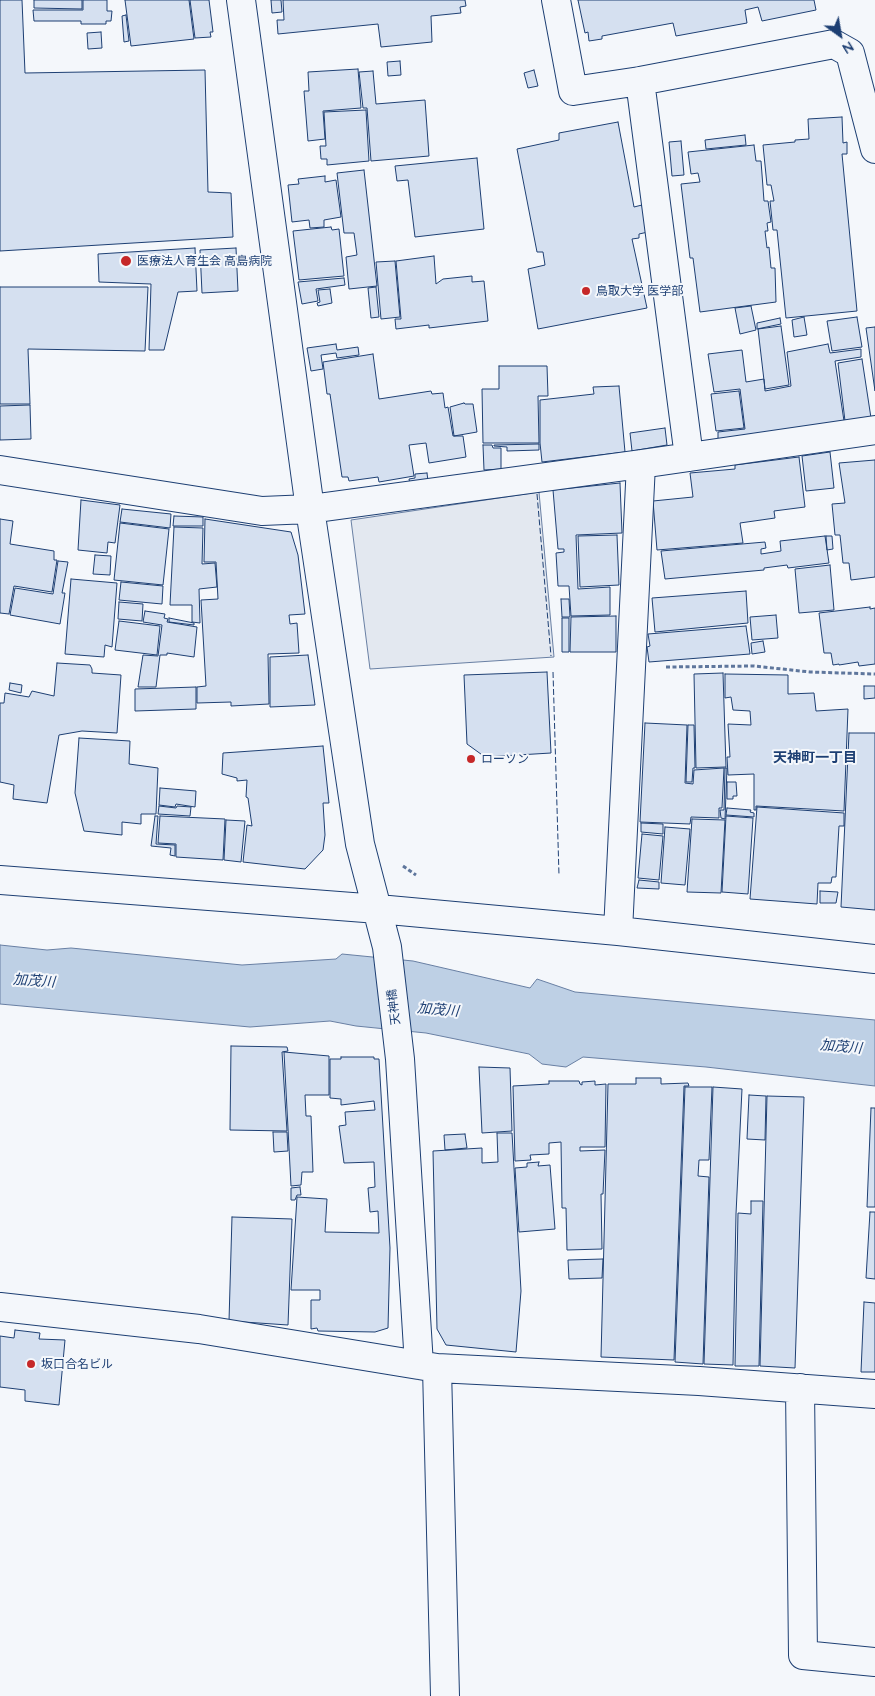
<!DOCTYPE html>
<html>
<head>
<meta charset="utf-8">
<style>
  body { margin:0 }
  #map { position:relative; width:875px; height:1696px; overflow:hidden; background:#f4f7fb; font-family:Quicksand,sans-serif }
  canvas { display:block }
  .north { position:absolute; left:815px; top:10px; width:50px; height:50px; -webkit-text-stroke:4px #f4f7fb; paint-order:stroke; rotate:148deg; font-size:14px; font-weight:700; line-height:20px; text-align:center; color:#1d3f73 }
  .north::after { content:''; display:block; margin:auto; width:18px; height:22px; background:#1d3f73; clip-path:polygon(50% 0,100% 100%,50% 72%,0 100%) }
</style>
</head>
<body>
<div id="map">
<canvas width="875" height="1696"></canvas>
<div class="north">N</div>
</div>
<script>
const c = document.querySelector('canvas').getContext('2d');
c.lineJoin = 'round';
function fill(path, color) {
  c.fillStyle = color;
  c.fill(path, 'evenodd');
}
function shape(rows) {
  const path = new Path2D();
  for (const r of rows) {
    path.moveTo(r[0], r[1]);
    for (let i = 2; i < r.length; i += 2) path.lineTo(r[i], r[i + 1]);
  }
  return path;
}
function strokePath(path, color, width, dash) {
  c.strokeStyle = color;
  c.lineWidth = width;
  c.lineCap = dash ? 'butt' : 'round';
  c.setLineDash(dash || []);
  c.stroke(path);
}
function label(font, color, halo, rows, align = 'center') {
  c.font = font + ' Quicksand,"Noto Sans JP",sans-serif';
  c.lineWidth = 4;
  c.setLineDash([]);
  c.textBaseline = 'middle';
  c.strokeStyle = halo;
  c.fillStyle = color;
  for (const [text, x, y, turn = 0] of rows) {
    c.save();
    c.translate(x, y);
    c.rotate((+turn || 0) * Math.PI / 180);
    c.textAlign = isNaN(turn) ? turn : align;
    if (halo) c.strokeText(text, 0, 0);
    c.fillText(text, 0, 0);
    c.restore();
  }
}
const parking = shape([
  [539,492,554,657,370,669,351,520,539,492]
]);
const water = shape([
  [0,945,47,950,71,948,242,965,336,959,342,954,413,961,530,988,537,979,575,992,875,1020,875,1086,706,1067,583,1057,566,1067,542,1064,529,1054,426,1033,356,1026,330,1021,250,1027,0,1004,0,945]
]);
const building = shape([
  [0,0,22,0,25,73,205,70,208,192,231,193,233,237,0,251,0,0],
  [34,0,82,0,82,9,34,8,34,0],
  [83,0,107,0,107,11,112,11,111,21,106,21,106,24,81,24,81,21,34,21,33,10,83,10,83,0],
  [125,0,189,0,194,39,131,46,125,0],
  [190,0,209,0,213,32,210,32,211,37,195,38,190,0],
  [271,0,281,0,282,12,272,13,271,0],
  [283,0,465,0,466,6,460,7,461,13,431,16,432,42,381,47,378,24,278,34,277,20,284,20,283,0],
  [578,0,814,0,816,10,762,21,758,7,745,10,747,23,676,36,673,23,602,36,602,39,589,41,588,32,585,33,578,0],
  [126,15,129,41,124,42,122,16,126,15],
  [101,32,102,48,88,49,87,33,101,32],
  [400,61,401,75,388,76,387,62,400,61],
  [358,69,361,108,323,111,325,139,308,141,304,91,309,91,308,72,358,69],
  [534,70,538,86,528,88,524,73,534,70],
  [373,71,376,104,425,100,429,156,371,161,367,108,363,108,359,72,373,71],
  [366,110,369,161,327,165,327,159,321,159,320,146,326,146,324,112,366,110],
  [842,117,843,143,847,142,847,154,842,154,857,311,786,318,777,230,773,230,770,201,774,201,771,185,767,185,763,145,795,142,795,140,809,139,808,119,842,117],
  [618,122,634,207,642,205,648,232,639,234,639,238,632,239,647,308,538,329,528,269,545,265,543,252,537,252,517,149,559,140,559,133,618,122],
  [745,135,746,145,706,149,705,140,745,135],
  [681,141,684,175,672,176,669,142,681,141],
  [754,145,756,161,761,161,764,201,768,201,771,222,767,223,768,231,765,231,767,248,769,247,771,268,775,268,776,302,700,312,693,258,690,258,681,184,700,182,698,173,691,174,688,152,754,145],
  [477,158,484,229,415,237,408,180,397,181,395,166,477,158],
  [364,170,377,286,349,289,346,257,357,255,354,233,344,233,337,173,364,170],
  [325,176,325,182,336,180,341,217,324,220,324,227,310,228,309,220,292,222,288,185,299,184,298,179,325,176],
  [331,227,332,230,339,229,344,276,299,280,293,231,331,227],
  [195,248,197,291,178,292,164,350,149,350,151,284,99,282,98,254,195,248],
  [236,248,238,291,202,293,200,250,236,248],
  [434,256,436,284,443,279,472,276,472,282,484,281,488,321,429,328,429,325,396,329,395,319,401,319,396,261,434,256],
  [395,261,400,317,381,319,376,262,395,261],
  [344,278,345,285,316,289,318,301,302,304,298,282,344,278],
  [0,287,148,287,145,351,28,349,30,404,0,404,0,287],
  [376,287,379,317,371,318,368,288,376,287],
  [330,289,332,303,318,306,317,303,320,302,318,290,330,289],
  [751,306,756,330,740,334,735,308,751,306],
  [804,317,807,335,794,337,792,320,804,317],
  [857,317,862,347,832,351,827,321,857,317],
  [780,318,781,324,757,329,757,323,780,318],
  [781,326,789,385,765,389,758,329,781,326],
  [875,327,875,391,866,328,875,327],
  [336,344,337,350,358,347,359,355,337,358,336,353,321,355,323,369,311,371,307,348,336,344],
  [828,344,830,353,861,349,861,357,835,361,844,421,718,439,718,432,745,429,740,389,714,392,708,354,742,350,746,382,764,379,765,391,791,386,787,352,828,344],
  [373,354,379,399,431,391,432,394,443,393,445,408,448,407,453,436,463,436,466,457,429,463,426,443,409,445,414,476,379,482,378,477,349,481,348,477,342,477,330,394,327,394,323,362,373,354],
  [862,359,871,418,845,421,838,363,862,359],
  [499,366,547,366,548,396,538,396,539,443,483,443,482,389,499,389,499,366],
  [619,386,625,452,542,462,540,443,540,400,594,394,593,387,619,386],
  [739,391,744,428,716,431,711,394,739,391],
  [464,403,465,404,473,404,477,432,454,436,450,407,464,403],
  [30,405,31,439,0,440,0,406,30,405],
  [665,428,667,445,632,451,630,433,665,428],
  [539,444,539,450,507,451,507,447,494,446,494,445,539,444],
  [483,445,492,445,493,448,501,448,501,469,484,470,483,445],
  [830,452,834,488,806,491,802,456,830,452],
  [799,457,805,507,774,511,775,518,740,523,743,543,657,550,653,501,693,497,690,473,735,469,735,465,799,457],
  [875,460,875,577,851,580,849,563,843,563,840,535,835,535,832,504,845,503,839,463,875,460],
  [427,473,428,481,410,484,409,479,415,478,415,474,427,473],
  [620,483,622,533,576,535,578,589,610,587,610,615,571,616,569,586,558,586,556,553,564,552,564,549,558,549,553,490,620,483],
  [81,500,120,505,115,543,108,542,107,553,78,550,81,500],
  [122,509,171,514,170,528,120,522,122,509],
  [174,516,203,517,203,526,173,526,174,516],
  [0,519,13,521,10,544,54,551,54,560,57,560,52,592,14,586,9,614,0,613,0,519],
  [205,519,291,532,298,555,305,614,289,615,290,624,297,623,299,653,268,654,269,704,231,706,231,702,197,703,197,687,206,686,201,600,218,599,216,562,204,562,205,519],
  [120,523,169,529,163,585,114,580,120,523],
  [174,527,203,528,202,564,215,563,217,587,199,589,200,623,192,622,192,605,170,605,174,527],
  [617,535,619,585,580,587,578,536,617,535],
  [825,536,829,563,788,568,787,565,764,568,764,570,665,579,661,551,765,542,766,548,761,549,761,554,781,551,780,541,825,536],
  [826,536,832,536,833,549,827,550,826,536],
  [95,555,111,556,110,575,93,574,95,555],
  [58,561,68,562,62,593,65,593,60,624,10,615,15,588,53,594,58,561],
  [830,565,834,610,799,613,795,569,830,565],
  [71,579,117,583,112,647,105,645,104,657,65,654,71,579],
  [121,582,163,586,162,604,119,600,121,582],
  [746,591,748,623,655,632,652,598,746,591],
  [561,599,569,599,570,617,562,617,561,599],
  [119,602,143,604,142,621,118,619,119,602],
  [870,607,870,609,875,608,875,664,859,666,858,662,839,665,839,664,833,665,831,653,824,653,819,613,870,607],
  [145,611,165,614,164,618,168,619,167,622,197,627,194,657,167,653,167,655,160,655,156,687,138,687,143,655,158,656,162,625,143,622,145,611],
  [776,615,778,638,752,640,750,617,776,615],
  [616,616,616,652,570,652,571,617,616,616],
  [169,618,194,623,194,625,169,622,169,618],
  [562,618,569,618,569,652,562,652,562,618],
  [119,621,160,626,157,655,115,650,119,621],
  [746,626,750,654,649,662,647,647,650,646,648,634,746,626],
  [763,641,765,652,752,654,751,643,763,641],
  [308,655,315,705,270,707,270,657,308,655],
  [57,663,90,665,92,669,92,673,121,675,117,733,82,731,59,735,47,803,13,799,14,785,0,782,0,703,4,703,5,693,29,697,32,691,54,696,57,663],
  [547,672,551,753,485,757,467,744,464,675,547,672],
  [723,673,726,767,696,768,694,674,723,673],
  [725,674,788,675,788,694,814,693,816,711,848,709,844,811,756,806,756,810,754,810,754,774,728,775,727,757,730,757,728,724,751,725,750,711,733,710,731,697,725,698,725,674],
  [10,683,22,685,21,693,9,690,10,683],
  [864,686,875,686,875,698,864,699,864,686],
  [196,687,196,709,135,711,135,689,196,687],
  [645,723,687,725,685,783,693,784,694,770,724,768,722,808,719,808,719,818,691,817,690,824,640,822,645,723],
  [688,725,694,725,695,768,693,768,692,782,686,782,688,725],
  [849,733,875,733,875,910,841,907,849,733],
  [79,738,130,741,129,764,158,768,156,814,141,814,141,824,122,822,122,835,84,831,75,793,79,738],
  [323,746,329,803,323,803,325,835,323,850,305,869,243,862,247,825,252,826,248,798,246,797,247,780,237,781,237,778,222,774,223,753,323,746],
  [725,768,727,768,725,819,721,818,720,810,724,810,725,768],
  [727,782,736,782,737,796,733,796,733,799,727,799,727,782],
  [160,788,196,791,195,807,176,804,175,807,159,805,160,788],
  [159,806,176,808,177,806,191,807,190,816,158,814,159,806],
  [757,807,844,813,844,826,839,826,836,877,832,877,831,883,818,883,817,904,750,899,757,807],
  [727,808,751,810,750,812,754,813,754,817,726,815,727,808],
  [155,816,158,816,156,844,175,845,175,856,170,855,171,848,151,846,155,816],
  [160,816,225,819,223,860,176,857,176,844,158,843,160,816],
  [726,816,753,818,748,894,722,892,726,816],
  [692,819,725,820,721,893,687,892,692,819],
  [226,820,245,821,241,862,224,860,226,820],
  [641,823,663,824,663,834,641,832,641,823],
  [665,827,690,829,685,885,661,883,665,827],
  [642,834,663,836,659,880,638,878,642,834],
  [639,880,659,882,659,889,637,888,639,880],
  [820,891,838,892,836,903,820,903,820,891],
  [231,1046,287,1047,288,1051,282,1052,287,1131,230,1130,231,1046],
  [284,1052,329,1056,329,1095,305,1095,306,1116,311,1116,313,1172,302,1172,301,1185,291,1186,284,1052],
  [341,1057,374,1057,374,1059,379,1059,390,1248,388,1328,375,1332,318,1331,317,1328,311,1329,311,1300,320,1300,320,1290,291,1290,297,1197,327,1199,325,1232,379,1233,378,1211,370,1212,368,1188,375,1187,374,1162,344,1163,339,1126,346,1125,345,1112,375,1110,374,1101,341,1105,341,1099,330,1098,330,1059,341,1059,341,1057],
  [479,1067,510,1068,512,1131,482,1133,479,1067],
  [636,1078,661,1078,661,1084,688,1083,689,1086,684,1086,674,1360,601,1357,608,1084,636,1084,636,1078],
  [549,1081,579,1081,580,1084,582,1085,582,1082,595,1081,595,1085,606,1084,605,1147,580,1147,580,1151,605,1150,603,1194,601,1194,602,1249,567,1250,566,1208,562,1208,561,1142,549,1143,549,1154,530,1155,531,1160,515,1161,513,1086,549,1084,549,1081],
  [685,1087,712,1087,709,1160,699,1160,698,1176,709,1177,703,1364,675,1362,685,1087],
  [713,1087,742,1089,736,1214,733,1365,704,1364,713,1087],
  [749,1095,766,1096,765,1140,747,1139,749,1095],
  [767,1096,804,1097,795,1368,760,1366,767,1096],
  [871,1108,875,1108,875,1207,867,1207,871,1108],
  [273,1132,287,1132,288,1151,274,1152,273,1132],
  [497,1133,512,1133,521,1291,516,1352,446,1345,437,1329,433,1151,482,1148,482,1163,498,1162,497,1133],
  [465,1134,467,1148,445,1150,444,1135,465,1134],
  [539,1162,538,1166,550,1165,555,1229,519,1232,515,1168,527,1167,527,1163,539,1162],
  [300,1187,301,1195,297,1195,295,1200,291,1200,291,1188,300,1187],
  [751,1201,763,1201,759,1366,735,1366,738,1213,751,1214,751,1201],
  [870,1212,875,1212,875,1279,866,1278,870,1212],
  [232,1217,292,1219,288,1325,229,1321,232,1217],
  [603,1259,602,1278,569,1279,568,1260,603,1259],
  [864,1302,875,1303,875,1372,861,1372,864,1302],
  [15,1330,40,1333,39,1339,65,1340,59,1405,25,1401,25,1390,0,1387,0,1336,14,1338,15,1330]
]);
const path = shape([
  [666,667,754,666,810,672,875,674],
  [403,866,416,875]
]);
const minor = shape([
  [241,0,310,509,360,844,387,947,400,1059,419,1365],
  [556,0,573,91,640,81,834,44,850,53,875,149],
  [640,81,689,457],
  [0,470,262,511,310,509,641,464,875,430],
  [0,880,378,909,618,931,875,959],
  [618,931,641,464],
  [0,1307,199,1329,437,1368,699,1381,875,1394],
  [437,1368,445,1696],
  [800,1388,803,1655,875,1662]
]);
const fence = shape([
  [537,494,551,656],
  [553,672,559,875]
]);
const markers = [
  [126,261,6,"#c62828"],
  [586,291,5,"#c62828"],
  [471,759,5,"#c62828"],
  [31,1364,5,"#c62828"]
];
const poiNames = [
  ["医療法人育生会 高島病院",137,261],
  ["鳥取大学 医学部",596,291],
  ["ローソン",481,759],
  ["坂口合名ビル",41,1364]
];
const streetNames = [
  ["天神橋",394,1007,-97]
];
const neighbourhoodNames = [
  ["天神町一丁目",815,758]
];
const waterNames = [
  ["加茂川",34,981,4],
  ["加茂川",438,1010,5],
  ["加茂川",841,1047,5]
];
fill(parking, '#e3e8f0');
strokePath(parking, '#687fa3', 1);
fill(water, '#bed0e5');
strokePath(water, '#687fa3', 1);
fill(building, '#d5e0f0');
strokePath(building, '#1d3f73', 1);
strokePath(minor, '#1d3f73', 30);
strokePath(path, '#5e769c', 3, [4, 2.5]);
strokePath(minor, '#f4f7fb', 28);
strokePath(fence, '#1d3f73', 1, [6, 2.5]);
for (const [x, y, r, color] of markers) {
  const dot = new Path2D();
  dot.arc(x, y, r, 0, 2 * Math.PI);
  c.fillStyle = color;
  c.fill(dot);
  strokePath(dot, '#f4f7fb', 2);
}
label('12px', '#1d3f73', '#f4f7fb', poiNames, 'left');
label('12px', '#1d3f73', '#f4f7fb', streetNames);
label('bold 14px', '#1d3f73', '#f4f7fb', neighbourhoodNames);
label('italic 14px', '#1d3f73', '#f4f7fb', waterNames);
</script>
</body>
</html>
